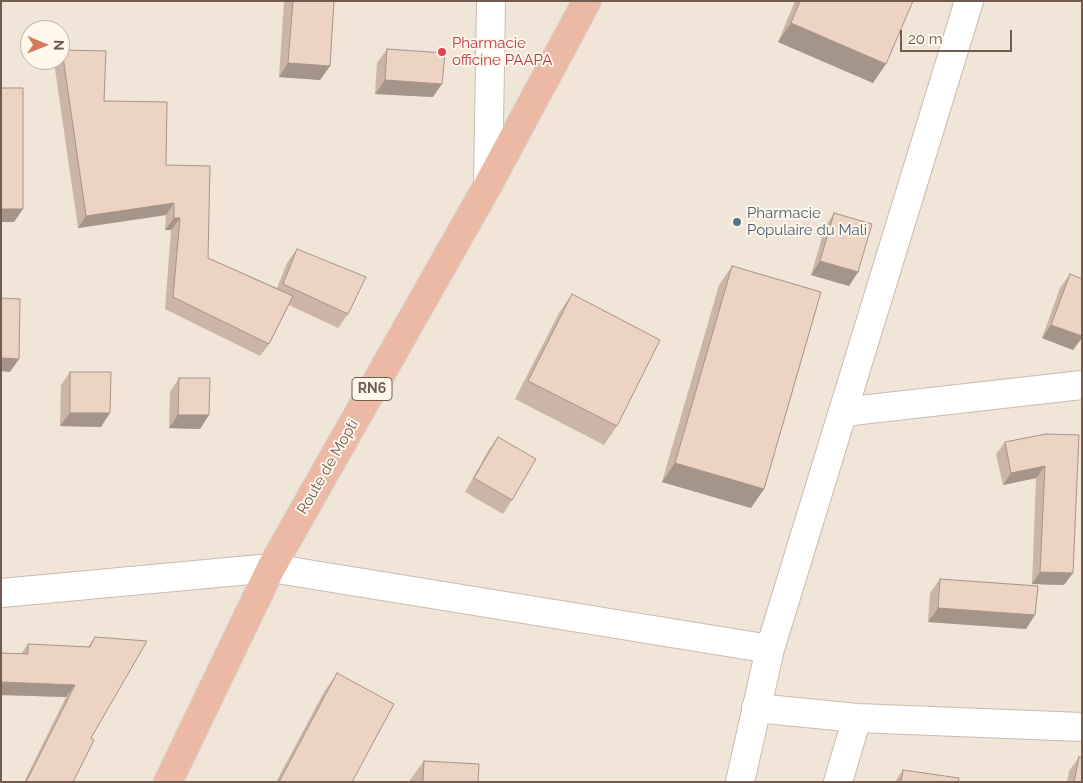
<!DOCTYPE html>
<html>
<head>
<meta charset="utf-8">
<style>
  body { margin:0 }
  #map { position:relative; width:1083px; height:783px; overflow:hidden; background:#faf3e7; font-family:Raleway,sans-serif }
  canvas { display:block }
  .frame { position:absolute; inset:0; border:2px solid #705b4e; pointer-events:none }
  .north { position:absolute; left:20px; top:20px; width:50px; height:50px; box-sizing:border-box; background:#fdf7ec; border:1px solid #c5b9ad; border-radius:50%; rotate:91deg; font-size:14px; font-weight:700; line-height:20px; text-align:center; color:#705b4e }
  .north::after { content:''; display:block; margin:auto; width:18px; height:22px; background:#d5795a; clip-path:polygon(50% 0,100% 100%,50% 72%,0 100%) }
  .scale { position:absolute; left:900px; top:30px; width:112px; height:22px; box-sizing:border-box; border:2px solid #705b4e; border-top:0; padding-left:6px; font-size:15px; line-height:18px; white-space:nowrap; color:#705b4e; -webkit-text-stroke:4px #fdf7ec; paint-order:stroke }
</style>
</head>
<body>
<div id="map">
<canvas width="1083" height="783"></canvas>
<div class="frame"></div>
<div class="north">N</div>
<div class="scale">20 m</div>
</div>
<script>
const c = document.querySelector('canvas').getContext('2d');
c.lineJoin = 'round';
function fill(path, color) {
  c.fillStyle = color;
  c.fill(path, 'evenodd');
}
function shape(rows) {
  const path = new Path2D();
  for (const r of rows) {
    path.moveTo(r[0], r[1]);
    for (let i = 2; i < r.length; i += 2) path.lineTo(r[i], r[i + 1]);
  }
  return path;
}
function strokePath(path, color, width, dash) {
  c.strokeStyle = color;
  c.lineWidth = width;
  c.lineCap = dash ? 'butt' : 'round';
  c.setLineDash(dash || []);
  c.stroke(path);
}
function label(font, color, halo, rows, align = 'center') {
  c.font = font + ' Raleway,sans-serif';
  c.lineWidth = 4;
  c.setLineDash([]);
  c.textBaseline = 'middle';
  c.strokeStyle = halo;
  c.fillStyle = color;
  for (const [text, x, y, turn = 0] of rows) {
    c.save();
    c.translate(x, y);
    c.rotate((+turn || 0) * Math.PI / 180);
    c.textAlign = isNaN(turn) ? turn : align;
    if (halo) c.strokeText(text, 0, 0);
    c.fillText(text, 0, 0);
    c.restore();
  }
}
const residential = shape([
  [1,1,1082,1,1082,782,1,782],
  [30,30,60,30,60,60,30,60]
]);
const minor = shape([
  [488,185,491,1],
  [843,412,1082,385],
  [1,593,271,568,770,649],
  [756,708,857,718,1082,727],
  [740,782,770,649,969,1],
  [838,782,857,718]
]);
const highway = shape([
  [168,782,271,568,488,185,587,1]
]);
const wall = shape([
  [284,1,334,1,330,66,320,80,279,77],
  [795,1,913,1,873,83,778,42],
  [387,49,433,97,375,94,377,63],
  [62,50,104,101,166,165,208,258,277,288,287,263,297,249,348,314,338,328,289,305,269,344,260,356,165,309,171,230,165,230,166,215,78,228,54,62,55,60,60,60,60,53],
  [834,213,858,272,849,286,811,275,825,227],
  [732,266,751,508,662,482,719,285],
  [1070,274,1073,350,1042,338,1060,288],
  [572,294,617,426,604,445,515,399,559,313],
  [70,372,101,427,60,426,61,385],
  [179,378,209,415,200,429,169,428,170,392],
  [1046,434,1064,585,1032,584,1036,478,1003,485,996,454,1005,442],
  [498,437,512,500,503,514,465,492,488,451],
  [940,579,1026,629,928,622,930,593],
  [95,637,91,738,73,782,24,782,66,697,1,695,1,653,21,654,28,644,88,647],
  [337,673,352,782,276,782,324,692],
  [1079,757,1082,782,1067,782,1069,771],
  [424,761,478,782,410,782,410,780],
  [903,770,958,782,895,782]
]);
const shadedWall = shape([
  [791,23,886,64,873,83,778,42],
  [288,63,330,66,320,80,279,77],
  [385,80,442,84,433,97,375,94],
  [174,203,166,215,78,228,86,216],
  [1,209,23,209,14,222,1,222],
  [174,218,180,218,171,230,165,230],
  [820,261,858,272,849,286,811,275],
  [1051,325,1082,336,1082,338,1073,350,1042,338],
  [1,358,19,359,10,372,1,371],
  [70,413,110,413,101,427,60,426],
  [178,415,209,415,200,429,169,428],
  [675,463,764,489,751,508,662,482],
  [1045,466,1036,478,1003,485,1011,473],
  [1040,572,1073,573,1064,585,1032,584],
  [938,608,1035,615,1026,629,928,622],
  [1,682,75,685,66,697,1,695]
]);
const building = shape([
  [293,1,334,1,330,66,288,63,293,1],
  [800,1,913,1,886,64,791,23,800,1],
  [387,49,445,53,442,84,385,80,387,49],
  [62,50,106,51,104,101,167,102,166,165,210,166,208,258,293,296,269,344,173,297,180,218,174,218,174,203,86,216,62,50],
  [1,88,23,88,23,209,1,209,1,88],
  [834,213,872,224,858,272,820,261,834,213],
  [297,249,366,277,348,314,283,284,297,249],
  [732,266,821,292,764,489,675,463,732,266],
  [1070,274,1082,279,1082,336,1051,325,1070,274],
  [572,294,660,340,617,426,528,381,572,294],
  [1,298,20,299,19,359,1,358,1,298],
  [70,372,111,372,110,413,70,413,70,372],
  [179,378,210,378,209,415,178,415,179,378],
  [1046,434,1079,435,1073,573,1040,572,1045,466,1011,473,1005,442,1046,434],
  [498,437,536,459,512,500,474,478,498,437],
  [940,579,1038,586,1035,615,938,608,940,579],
  [95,637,147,641,91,738,94,740,73,782,26,782,75,685,1,682,1,653,28,654,28,644,90,647,95,637],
  [337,673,394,704,352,782,279,782,337,673],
  [1079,757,1082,757,1082,782,1074,782,1079,757],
  [424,761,479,764,478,782,423,782,424,761],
  [903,770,959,778,958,782,901,782,903,770]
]);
const markers = [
  [442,52,5,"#e0444e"],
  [737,222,5,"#5c6f8a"]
];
const shields = [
  [372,389,40]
];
const shieldNames = [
  ["RN6",372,389]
];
const healthNames = [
  ["Pharmacie",452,43],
  ["officine PAAPA",452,60]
];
const serviceNames = [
  ["Pharmacie",747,213],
  ["Populaire du Mali",747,230]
];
const streetNames = [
  ["Route de Mopti",328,467,-60]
];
fill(residential, '#f0e5d6');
strokePath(minor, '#cabbae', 30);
strokePath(highway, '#d7d1cd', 30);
strokePath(minor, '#fff', 28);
strokePath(highway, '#ecb9a5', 28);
fill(wall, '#cbb5a7');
fill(shadedWall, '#a59488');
fill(building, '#ecd3c2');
strokePath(building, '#a59488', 1);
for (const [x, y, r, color] of markers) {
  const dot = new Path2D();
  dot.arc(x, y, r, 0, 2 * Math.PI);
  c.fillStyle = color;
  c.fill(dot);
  strokePath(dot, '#fdf7ec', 2);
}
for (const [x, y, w] of shields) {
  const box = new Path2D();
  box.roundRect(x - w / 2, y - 11.5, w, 23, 4);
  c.fillStyle = '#fdf7ec';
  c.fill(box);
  strokePath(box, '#705b4e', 1);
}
label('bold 14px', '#705b4e', null, shieldNames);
label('15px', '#be3a42', '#fdf7ec', healthNames, 'left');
label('15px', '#4e5e75', '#fdf7ec', serviceNames, 'left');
label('15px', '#705b4e', '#fdf7ec', streetNames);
</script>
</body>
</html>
